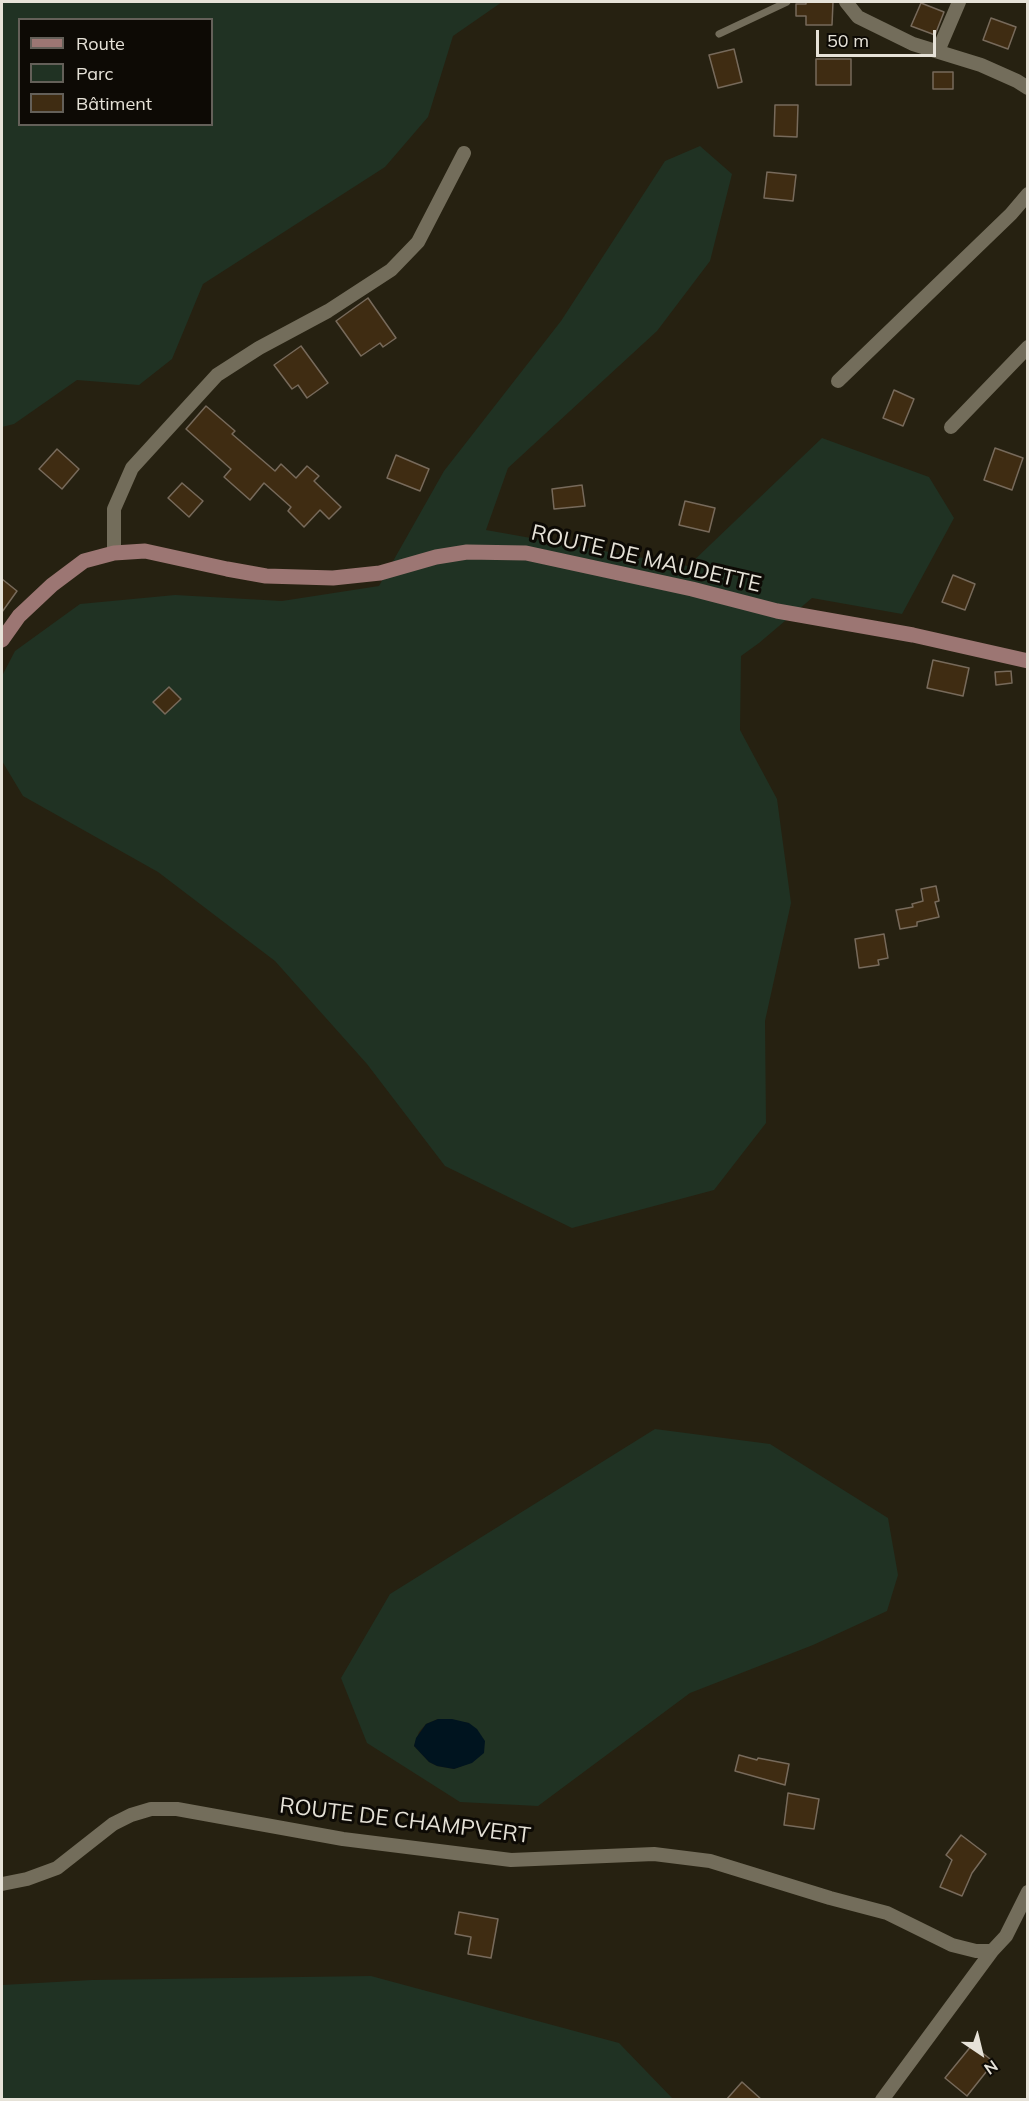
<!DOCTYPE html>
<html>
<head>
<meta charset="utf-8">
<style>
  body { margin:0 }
  #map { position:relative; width:1029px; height:2101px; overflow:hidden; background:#262111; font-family:Mulish,sans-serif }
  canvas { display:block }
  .frame { position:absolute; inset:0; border:3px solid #e6e2d8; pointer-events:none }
  .legend { position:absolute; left:18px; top:18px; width:195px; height:108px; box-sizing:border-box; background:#0d0a05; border:2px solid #646059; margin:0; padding:8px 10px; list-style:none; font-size:18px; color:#e6e2d8 }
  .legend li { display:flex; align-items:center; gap:12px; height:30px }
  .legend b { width:30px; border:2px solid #646059 }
  .north { position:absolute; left:951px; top:2023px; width:60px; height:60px; -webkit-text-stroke:4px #0d0a05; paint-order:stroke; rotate:145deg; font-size:16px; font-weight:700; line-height:24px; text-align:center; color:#e6e2d8 }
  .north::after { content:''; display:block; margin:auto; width:21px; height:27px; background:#e6e2d8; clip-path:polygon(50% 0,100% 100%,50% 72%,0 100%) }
  .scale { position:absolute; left:816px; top:30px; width:120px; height:27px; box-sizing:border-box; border:3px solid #e6e2d8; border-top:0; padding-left:8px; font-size:18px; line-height:21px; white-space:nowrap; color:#e6e2d8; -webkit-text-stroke:4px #0d0a05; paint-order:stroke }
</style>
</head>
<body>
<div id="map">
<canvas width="1029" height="2101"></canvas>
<div class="frame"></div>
<ul class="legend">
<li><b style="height:8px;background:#9c7673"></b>Route</li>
<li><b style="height:16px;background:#203223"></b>Parc</li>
<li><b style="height:16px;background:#3f2c12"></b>Bâtiment</li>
</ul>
<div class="north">N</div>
<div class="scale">50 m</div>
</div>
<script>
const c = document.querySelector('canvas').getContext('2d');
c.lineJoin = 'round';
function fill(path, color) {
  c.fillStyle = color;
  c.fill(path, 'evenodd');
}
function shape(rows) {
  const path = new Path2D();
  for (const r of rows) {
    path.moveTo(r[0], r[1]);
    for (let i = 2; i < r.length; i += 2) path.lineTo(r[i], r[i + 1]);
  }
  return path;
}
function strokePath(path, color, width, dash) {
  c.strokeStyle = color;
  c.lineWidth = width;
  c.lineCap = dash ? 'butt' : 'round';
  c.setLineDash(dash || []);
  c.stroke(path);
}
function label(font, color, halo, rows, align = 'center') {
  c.font = font + ' Mulish,sans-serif';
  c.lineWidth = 6;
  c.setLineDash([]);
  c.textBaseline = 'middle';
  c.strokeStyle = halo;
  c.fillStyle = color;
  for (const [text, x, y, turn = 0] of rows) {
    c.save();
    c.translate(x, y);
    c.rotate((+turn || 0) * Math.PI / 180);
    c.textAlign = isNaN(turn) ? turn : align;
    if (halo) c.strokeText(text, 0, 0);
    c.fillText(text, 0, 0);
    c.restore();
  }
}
const green = shape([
  [2,2,502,2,453,36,428,117,385,167,203,284,172,359,139,385,77,380,14,424,2,427],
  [20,20,212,20,212,124,20,124],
  [700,146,732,174,710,261,657,331,508,468,486,530,688,566,822,438,929,477,954,518,902,614,812,598,759,643,741,656,740,730,777,799,791,903,765,1021,766,1123,714,1190,572,1228,445,1166,367,1064,275,961,158,872,23,796,2,761,2,676,15,651,80,604,175,595,282,601,379,586,444,471,561,321,665,161],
  [655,1429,770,1444,888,1518,898,1575,887,1611,813,1645,690,1693,538,1806,460,1802,367,1743,341,1678,390,1594],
  [438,1719,469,1723,462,1766,454,1769,437,1766,429,1762,414,1746,419,1732,426,1724],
  [371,1976,619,2043,673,2099,2,2099,2,1985,92,1980]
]);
const water = shape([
  [438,1719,452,1719,469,1723,477,1729,485,1741,484,1753,472,1763,454,1769,437,1766,429,1762,414,1746,416,1738,426,1724]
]);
const building = shape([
  [806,2,833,2,832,25,806,25,806,16,796,16,796,4,806,4,806,2],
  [921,3,944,12,935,35,911,26,921,3],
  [991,18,1016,27,1008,49,983,40,991,18],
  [734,49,742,82,718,88,709,55,734,49],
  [816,59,851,59,851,85,816,85,816,59],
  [933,72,953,72,953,89,933,89,933,72],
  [775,105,798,105,797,137,774,136,775,105],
  [767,172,796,175,793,201,764,198,767,172],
  [368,298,396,338,383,347,380,343,361,356,336,321,368,298],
  [301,346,328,383,307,398,298,385,292,389,274,365,301,346],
  [894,390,914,399,903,426,883,418,894,390],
  [206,406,235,431,232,434,275,471,281,464,296,478,307,466,319,476,314,481,341,507,329,519,320,510,304,527,288,511,291,507,264,483,250,500,224,477,231,469,186,429,206,406],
  [995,448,1023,458,1012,490,984,480,995,448],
  [57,449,79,469,62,489,39,469,57,449],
  [396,455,429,469,420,491,387,478,396,455],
  [182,483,203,501,189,517,168,498,182,483],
  [582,485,585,506,554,509,552,489,582,485],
  [685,501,715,508,709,532,679,525,685,501],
  [953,575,975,584,965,610,942,602,953,575],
  [2,579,17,591,2,612,2,579],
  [933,660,969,668,963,696,927,688,933,660],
  [1011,671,1012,683,996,685,995,672,1011,671],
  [169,687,181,699,165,714,153,702,169,687],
  [936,886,939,901,935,902,939,917,917,922,917,926,900,929,896,910,913,907,912,904,923,901,921,889,936,886],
  [884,934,888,958,878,960,879,965,859,968,855,939,884,934],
  [739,1755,757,1760,758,1758,789,1764,785,1785,735,1771,739,1755],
  [788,1793,819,1799,814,1829,784,1825,788,1793],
  [961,1835,986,1854,972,1873,962,1896,940,1887,952,1860,946,1855,961,1835],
  [459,1912,498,1919,491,1958,468,1954,471,1937,455,1934,459,1912],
  [972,2045,994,2062,967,2096,945,2078,972,2045],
  [742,2082,762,2100,726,2100,742,2082]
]);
const lane = shape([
  [719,34,787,2]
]);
const street = shape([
  [846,2,858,17,913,44,981,65,1017,81,1028,88],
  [938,51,959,2],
  [838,381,1011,214,1028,194],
  [951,427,1028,347],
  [114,553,114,509,132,468,217,375,259,348,328,311,391,270,418,242,464,153],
  [2,1884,27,1879,57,1868,113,1824,131,1815,151,1809,177,1809,343,1839,511,1860,654,1854,710,1861,830,1898,887,1913,952,1945,976,1951,992,1951,1006,1936,1028,1892],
  [882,2100,992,1951]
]);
const secondary = shape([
  [2,640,19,616,52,585,84,561,114,553,145,551,227,569,266,576,333,578,380,573,436,557,467,552,526,553,692,589,777,611,913,635,1028,661]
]);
const streetNames = [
  ["ROUTE DE MAUDETTE",646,559,13],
  ["ROUTE DE CHAMPVERT",405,1821,7]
];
fill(green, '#203223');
fill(water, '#00141f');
fill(building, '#3f2c12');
strokePath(building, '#776a5b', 1.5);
strokePath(lane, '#736d5b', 7);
strokePath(street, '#736d5b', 14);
strokePath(secondary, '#9c7673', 15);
label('22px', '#e6e2d8', '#0d0a05', streetNames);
</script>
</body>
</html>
